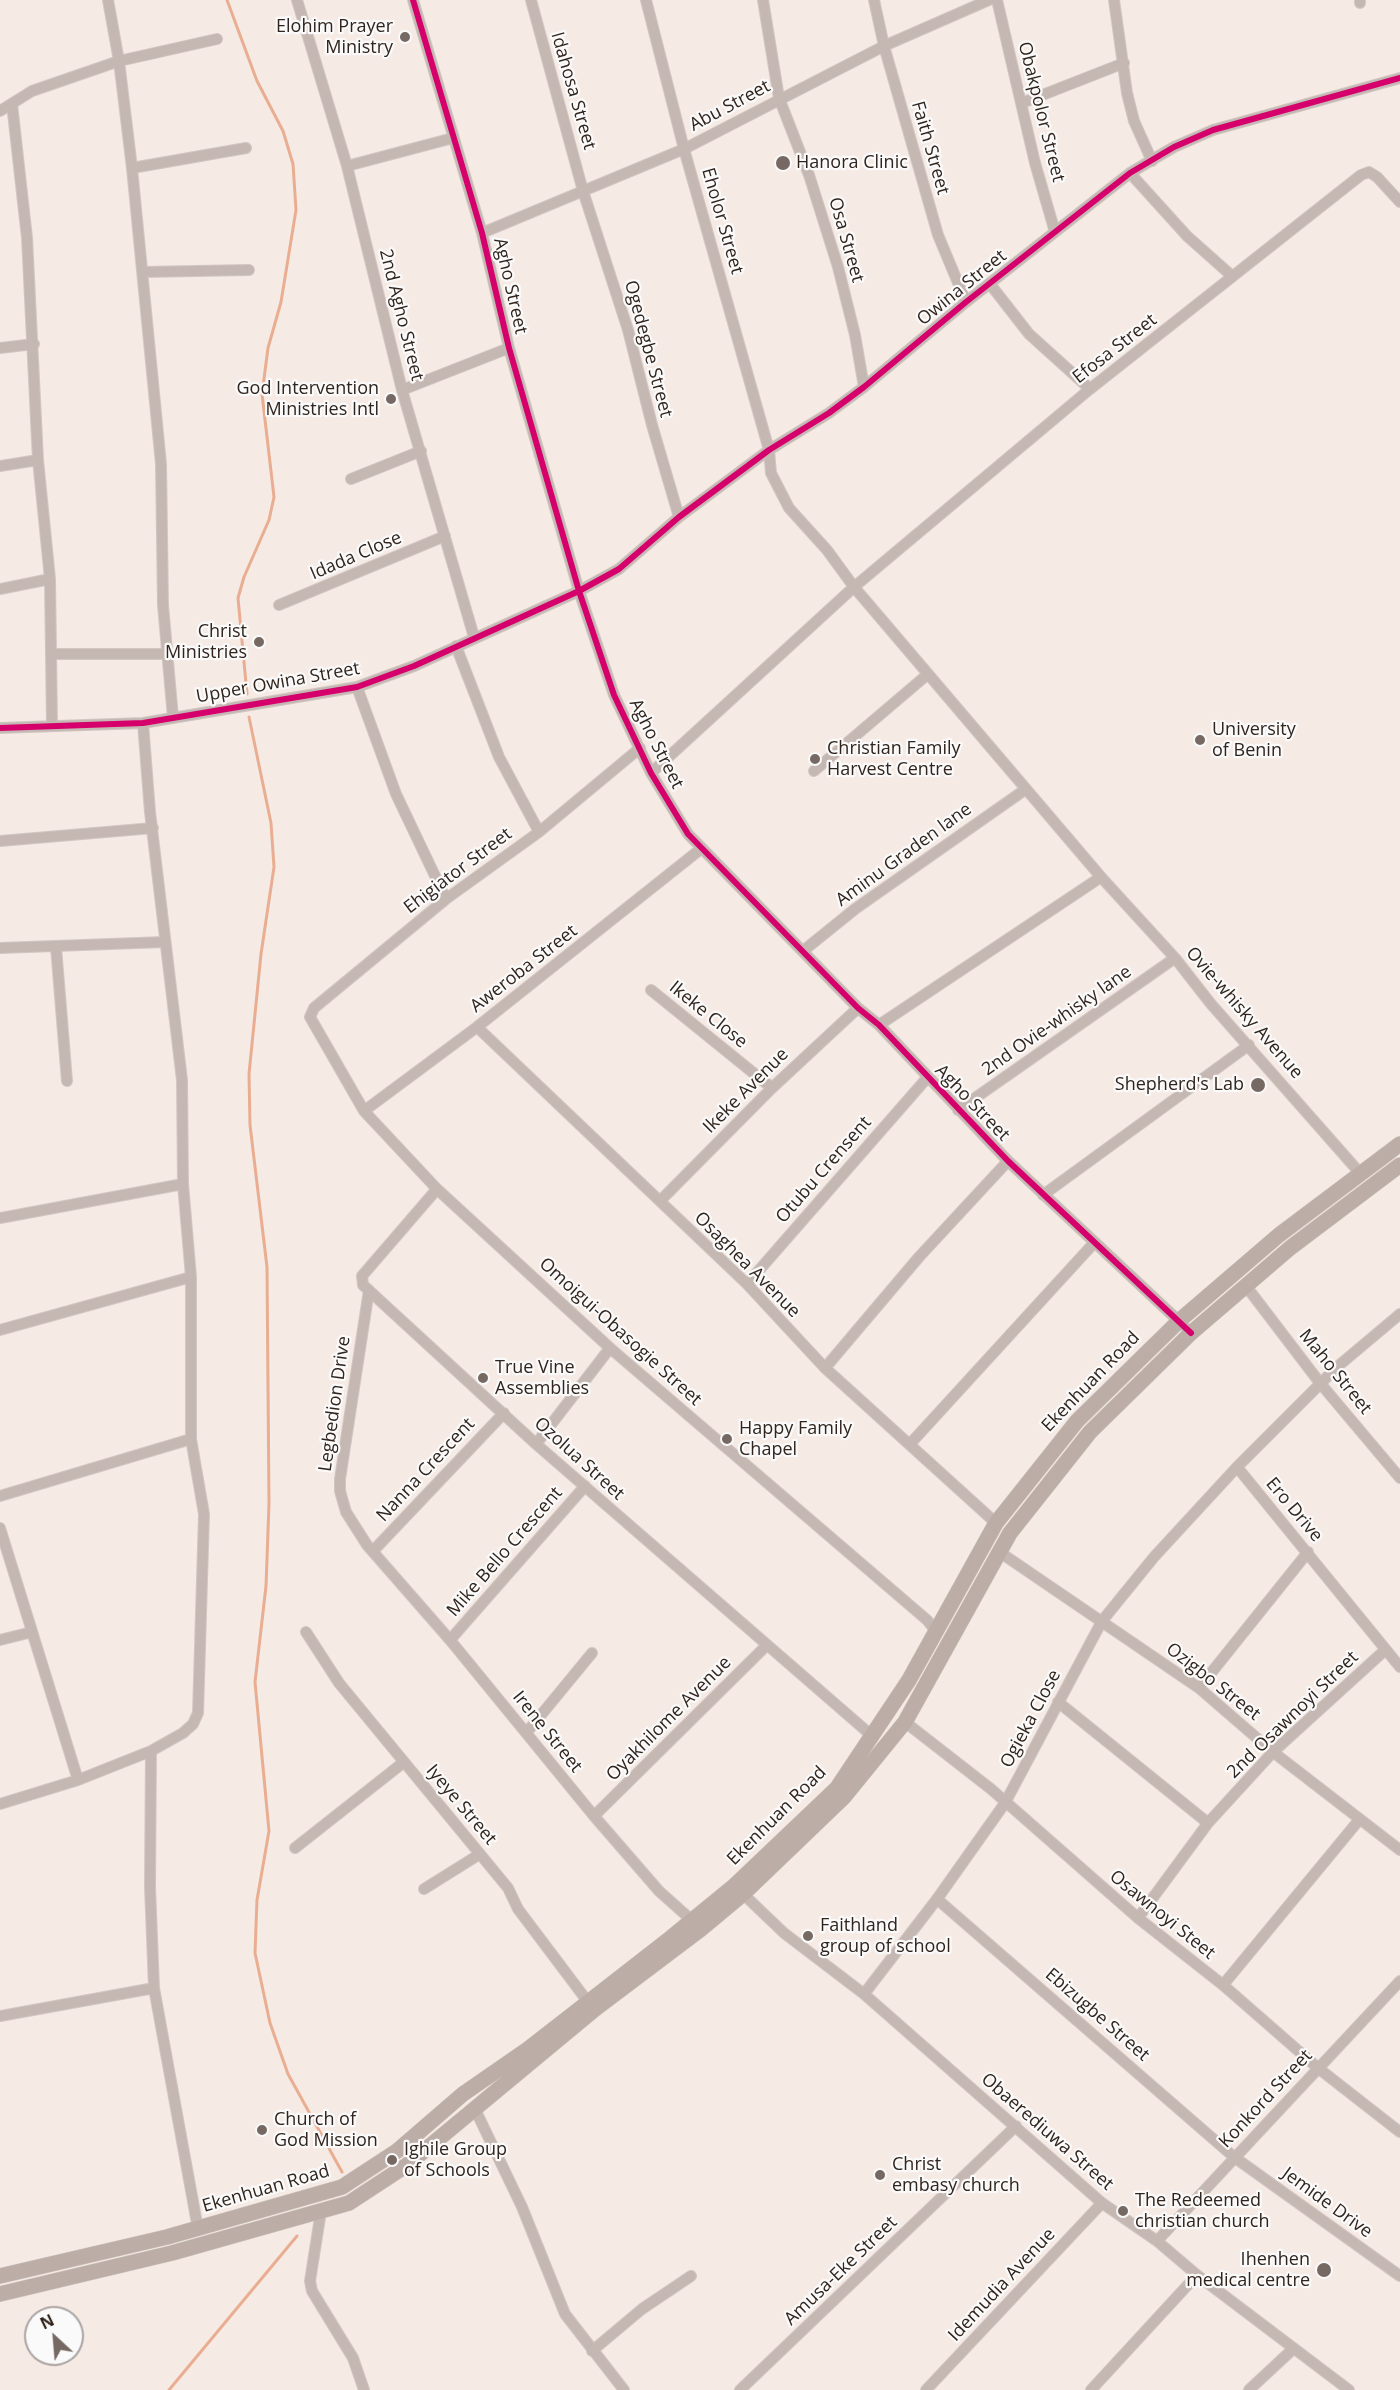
<!DOCTYPE html>
<html>
<head>
<meta charset="utf-8">
<style>
  body { margin:0 }
  #map { position:relative; width:1400px; height:2390px; overflow:hidden; background:#f6eae5; font-family:"Open Sans",sans-serif }
  canvas { display:block }
  .north { position:absolute; left:24px; top:2306px; width:60px; height:60px; box-sizing:border-box; background:#fafafa; border:2px solid #aaa4a2; border-radius:50%; rotate:334deg; font-size:16px; font-weight:700; line-height:24px; text-align:center; color:#31241d }
  .north::after { content:''; display:block; margin:auto; width:21px; height:27px; background:#766963; clip-path:polygon(50% 0,100% 100%,50% 72%,0 100%) }
</style>
</head>
<body>
<div id="map">
<canvas width="1400" height="2390"></canvas>
<div class="north">N</div>
</div>
<script>
const c = document.querySelector('canvas').getContext('2d');
c.lineJoin = 'round';
function shape(rows) {
  const path = new Path2D();
  for (const r of rows) {
    path.moveTo(r[0], r[1]);
    for (let i = 2; i < r.length; i += 2) path.lineTo(r[i], r[i + 1]);
  }
  return path;
}
function strokePath(path, color, width, dash) {
  c.strokeStyle = color;
  c.lineWidth = width;
  c.lineCap = dash ? 'butt' : 'round';
  c.setLineDash(dash || []);
  c.stroke(path);
}
function label(font, color, halo, rows, align = 'center') {
  c.font = font + ' "Open Sans",sans-serif';
  c.lineWidth = 4.5;
  c.setLineDash([]);
  c.textBaseline = 'middle';
  c.strokeStyle = halo;
  c.fillStyle = color;
  for (const [text, x, y, turn = 0] of rows) {
    c.save();
    c.translate(x, y);
    c.rotate((+turn || 0) * Math.PI / 180);
    c.textAlign = isNaN(turn) ? turn : align;
    if (halo) c.strokeText(text, 0, 0);
    c.fillText(text, 0, 0);
    c.restore();
  }
}
const stream = shape([
  [227,0,257,81,283,131,293,164,296,210,281,302,268,348,262,394,274,497,269,520,244,577,238,598,247,694],
  [249,717,271,823,274,867,261,954,249,1074,250,1125,267,1267,269,1504,266,1586,255,1682,269,1831,257,1900,255,1953,270,2023,288,2074,342,2172],
  [169,2390,297,2236]
]);
const street = shape([
  [108,0,119,61,132,168,161,464,163,605,173,718],
  [297,0,347,166,402,390,474,637],
  [413,0,482,233,509,348,579,591,614,695,651,773,688,834,858,1008,879,1025,1008,1161,1184,1326],
  [531,0,583,191,628,330,652,425,679,517],
  [646,0,684,149,769,450,771,473,789,508,827,550,854,587,1101,877],
  [763,0,779,98,809,175,838,267,855,335,864,387],
  [874,0,884,46,938,235,966,302],
  [997,0,1035,163,1055,232],
  [1114,0,1127,93,1134,121,1152,161],
  [1360,0,1360,3],
  [1022,103,1124,63],
  [12,104,27,238,38,460,50,579,52,725],
  [0,111,32,91,119,61,217,39],
  [347,166,453,138],
  [132,168,246,148],
  [1130,173,1187,236,1232,276],
  [482,233,684,149,884,46,989,0],
  [143,272,249,270],
  [990,284,1029,334,1090,389],
  [0,348,34,344],
  [402,390,509,348],
  [0,466,38,460],
  [351,479,421,451],
  [0,589,50,579],
  [279,605,445,536],
  [456,646,499,757,539,832],
  [51,654,166,654],
  [357,687,396,794,446,899],
  [0,728,143,723,357,687,414,666,579,591,619,569,679,517,769,450,829,413,864,387,966,302,1130,173,1174,147,1213,130,1400,78],
  [640,748,539,832,446,899,314,1008,310,1017,364,1111,437,1189,610,1348,927,1620,936,1631],
  [814,771,928,674],
  [651,773,854,587,1090,389,1361,175,1369,172,1377,177,1400,202],
  [0,841,153,828],
  [56,947,67,1081],
  [0,948,165,942],
  [803,951,855,909,1026,789],
  [651,990,772,1088],
  [879,1025,1101,877,1175,958,1211,1004,1359,1172],
  [477,1027,747,1284,825,1368,996,1523],
  [958,1110,1175,958],
  [364,1111,477,1027,702,848],
  [437,1189,362,1276,363,1285,536,1444,871,1735],
  [1043,1195,1249,1045],
  [660,1201,772,1088,858,1008],
  [0,1218,183,1184],
  [747,1284,927,1078],
  [1246,1286,1320,1383,1400,1478],
  [369,1290,340,1479,340,1491,346,1512,367,1545,450,1640,594,1816,659,1891,697,1925],
  [0,1330,191,1277],
  [825,1368,919,1257,1008,1161],
  [536,1444,610,1348],
  [910,1444,1094,1243],
  [1237,1467,1400,1667],
  [0,1496,191,1439],
  [0,1528,78,1780],
  [373,1551,504,1413],
  [998,1551,1199,1688,1273,1752,1400,1850],
  [306,1632,339,1683,508,1888,518,1909,588,2002],
  [0,1640,32,1632],
  [450,1640,585,1486],
  [1199,1688,1308,1552],
  [1058,1702,1208,1823],
  [905,1722,991,1789,1138,1918,1223,1985,1318,2068,1400,2132],
  [527,1732,592,1653],
  [151,1751,150,1887,154,1988,198,2229],
  [0,1804,78,1780,151,1751,183,1733,193,1724,198,1713,204,1514,191,1439,191,1277,183,1184,182,1080,150,812,143,723],
  [594,1816,767,1645],
  [295,1848,404,1762],
  [424,1889,480,1854],
  [739,1890,784,1933,864,1994,1102,2203,1157,2241,1197,2275,1349,2390],
  [937,1899,1234,2157,1400,2276],
  [1138,1918,1208,1823,1273,1752,1384,1651],
  [1223,1985,1359,1820],
  [864,1994,937,1899,1005,1803,1102,1621,1154,1557,1237,1467,1337,1367,1400,1314],
  [0,2016,154,1988],
  [474,2107,522,2207,565,2314,624,2390],
  [321,2211,310,2281,312,2291,353,2358,364,2390],
  [1157,2241,1400,1981],
  [592,2351,642,2309,691,2276],
  [740,2390,1016,2126],
  [926,2390,1102,2203],
  [1091,2390,1197,2275],
  [1249,2390,1293,2349]
]);
const secondary = shape([
  [0,2276,167,2237,342,2187,397,2151,463,2094,528,2049,668,1940,734,1886,837,1788,909,1680,996,1523,1077,1421,1180,1320,1279,1235,1400,1144],
  [0,2294,172,2253,349,2203,407,2165,595,2009,701,1929,743,1894,844,1797,905,1722,1010,1533,1090,1432,1191,1333,1290,1248,1400,1165]
]);
const cycleway = shape([
  [413,0,482,233,509,348,579,591,614,695,651,773,688,834,858,1008,879,1025,1008,1161,1191,1333],
  [0,728,143,723,357,687,414,666,579,591,619,569,679,517,769,450,829,413,864,387,966,302,1130,173,1174,147,1213,130,1400,78]
]);
const markers = [
  [405,37,6,"#766963"],
  [783,163,8,"#766963"],
  [391,399,6,"#766963"],
  [259,642,6,"#766963"],
  [1200,740,6,"#766963"],
  [815,759,6,"#766963"],
  [1258,1085,8,"#766963"],
  [483,1378,6,"#766963"],
  [727,1439,6,"#766963"],
  [808,1936,6,"#766963"],
  [262,2130,6,"#766963"],
  [392,2160,6,"#766963"],
  [880,2175,6,"#766963"],
  [1123,2211,6,"#766963"],
  [1324,2270,8,"#766963"]
];
const poiNames = [
  ["Elohim Prayer",393,27,"right"],
  ["Ministry",393,48,"right"],
  ["Hanora Clinic",796,163],
  ["God Intervention",379,389,"right"],
  ["Ministries Intl",379,410,"right"],
  ["Christ",247,632,"right"],
  ["Ministries",247,653,"right"],
  ["University",1212,730],
  ["of Benin",1212,751],
  ["Christian Family",827,749],
  ["Harvest Centre",827,770],
  ["Shepherd's Lab",1244,1085,"right"],
  ["True Vine",495,1368],
  ["Assemblies",495,1389],
  ["Happy Family",739,1429],
  ["Chapel",739,1450],
  ["Faithland",820,1926],
  ["group of school",820,1947],
  ["Church of",274,2120],
  ["God Mission",274,2141],
  ["Ighile Group",404,2150],
  ["of Schools",404,2171],
  ["Christ",892,2165],
  ["embasy church",892,2186],
  ["The Redeemed",1135,2201],
  ["christian church",1135,2222],
  ["Ihenhen",1310,2260,"right"],
  ["medical centre",1310,2281,"right"]
];
const streetNames = [
  ["Idahosa Street",573,91,74],
  ["Abu Street",730,106,-28],
  ["Obakpolor Street",1041,112,76],
  ["Faith Street",930,148,74],
  ["Eholor Street",722,221,74],
  ["Osa Street",846,240,74],
  ["Agho Street",510,286,77],
  ["Owina Street",962,288,-39],
  ["2nd Agho Street",401,315,76],
  ["Ogedegbe Street",648,349,75],
  ["Efosa Street",1115,349,-38],
  ["Idada Close",356,556,-23],
  ["Upper Owina Street",278,683,-10],
  ["Agho Street",656,744,63],
  ["Aminu Graden lane",904,855,-36],
  ["Ehigiator Street",458,871,-37],
  ["Aweroba Street",524,969,-38],
  ["Ovie-whisky Avenue",1244,1013,49],
  ["Ikeke Close",708,1015,39],
  ["2nd Ovie-whisky lane",1057,1021,-35],
  ["Ikeke Avenue",746,1091,-45],
  ["Agho Street",972,1103,46],
  ["Otubu Crensent",824,1170,-49],
  ["Osaghea Avenue",747,1265,45],
  ["Omoigui-Obasogie Street",620,1332,42],
  ["Maho Street",1335,1372,51],
  ["Ekenhuan Road",1091,1382,-46],
  ["Legbedion Drive",335,1404,-82],
  ["Ozolua Street",579,1459,42],
  ["Nanna Crescent",426,1470,-47],
  ["Ero Drive",1294,1510,50],
  ["Mike Bello Crescent",505,1552,-49],
  ["Ozigbo Street",1213,1682,38],
  ["2nd Osawnoyi Street",1293,1715,-44],
  ["Oyakhilome Avenue",669,1719,-45],
  ["Ogieka Close",1031,1719,-62],
  ["Irene Street",547,1732,51],
  ["Iyeye Street",461,1805,50],
  ["Ekenhuan Road",777,1816,-45],
  ["Osawnoyi Steet",1162,1915,39],
  ["Ebizugbe Street",1097,2015,41],
  ["Konkord Street",1266,2099,-47],
  ["Obaerediuwa Street",1047,2132,41],
  ["Ekenhuan Road",266,2189,-16],
  ["Jemide Drive",1327,2203,36],
  ["Amusa-Eke Street",841,2271,-44],
  ["Idemudia Avenue",1002,2285,-47]
];
strokePath(stream, '#e9ae91', 3);
strokePath(street, '#d1c7c3', 12);
strokePath(secondary, '#d1c7c3', 16);
strokePath(street, '#c5b8b3', 10);
strokePath(secondary, '#bcaea7', 15);
strokePath(cycleway, '#d6006c', 6);
for (const [x, y, r, color] of markers) {
  const dot = new Path2D();
  dot.arc(x, y, r, 0, 2 * Math.PI);
  c.fillStyle = color;
  c.fill(dot);
  strokePath(dot, '#fafafa', 2);
}
label('18px', '#31241d', '#fafafa', poiNames, 'left');
label('18px', '#31241d', '#fafafa', streetNames);
</script>
</body>
</html>
